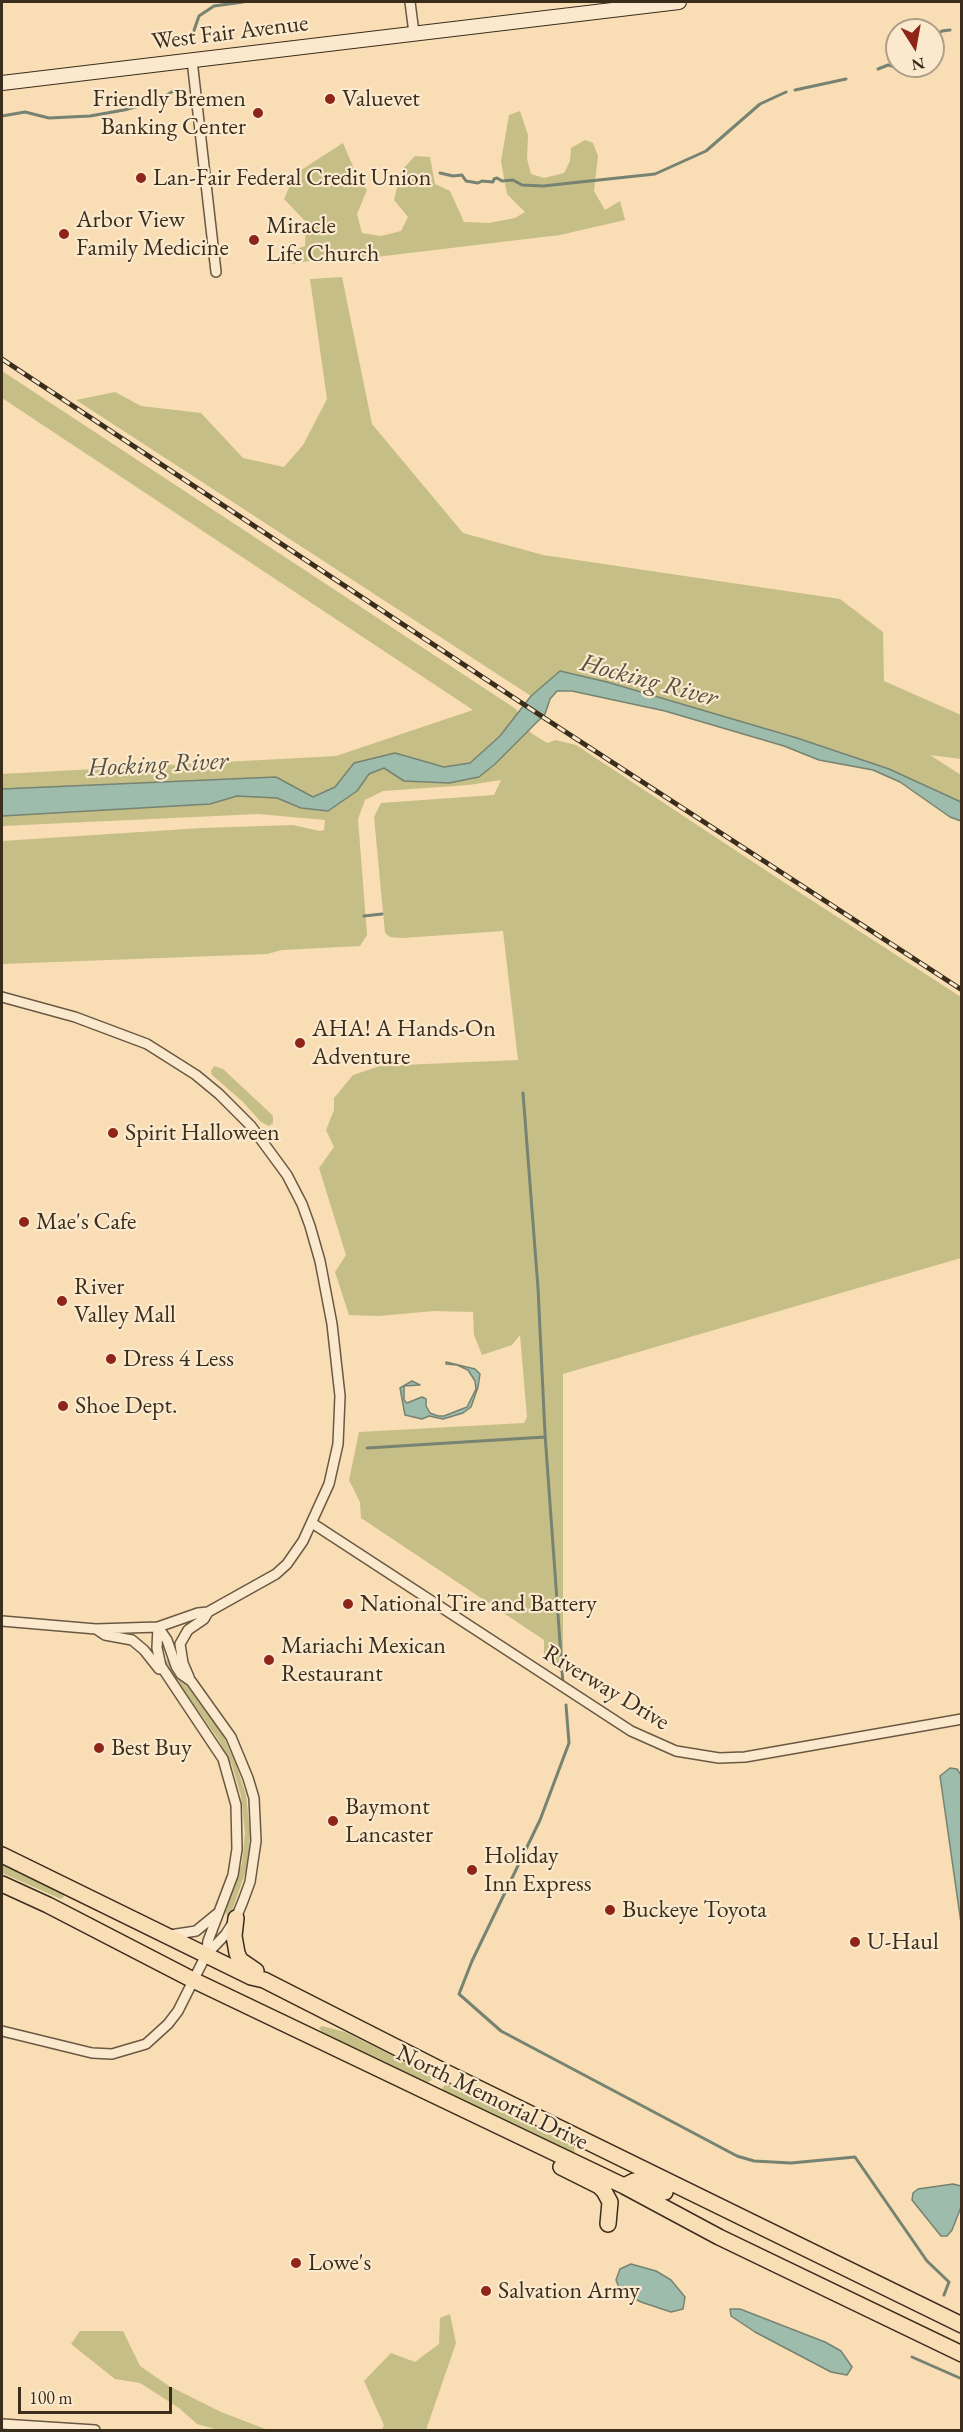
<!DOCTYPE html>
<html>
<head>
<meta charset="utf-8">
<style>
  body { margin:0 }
  #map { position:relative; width:963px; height:2432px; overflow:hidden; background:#f9ddb4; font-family:"EB Garamond",serif }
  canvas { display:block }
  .frame { position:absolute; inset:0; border:3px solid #3a2d1c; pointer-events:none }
  .north { position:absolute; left:885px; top:18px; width:60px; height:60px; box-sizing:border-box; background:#fbe9ce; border:2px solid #ae9e87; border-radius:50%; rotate:169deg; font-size:16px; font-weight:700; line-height:24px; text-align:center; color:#3a2d1c }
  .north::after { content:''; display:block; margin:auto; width:21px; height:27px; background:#8f2418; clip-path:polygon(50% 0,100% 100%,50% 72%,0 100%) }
  .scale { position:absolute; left:18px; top:2387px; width:154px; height:27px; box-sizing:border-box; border:3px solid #3a2d1c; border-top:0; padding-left:8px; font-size:18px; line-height:21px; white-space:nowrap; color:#3a2d1c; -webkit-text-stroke:4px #fbe9ce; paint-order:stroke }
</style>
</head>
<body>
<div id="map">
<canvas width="963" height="2432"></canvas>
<div class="frame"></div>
<div class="north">N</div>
<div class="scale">100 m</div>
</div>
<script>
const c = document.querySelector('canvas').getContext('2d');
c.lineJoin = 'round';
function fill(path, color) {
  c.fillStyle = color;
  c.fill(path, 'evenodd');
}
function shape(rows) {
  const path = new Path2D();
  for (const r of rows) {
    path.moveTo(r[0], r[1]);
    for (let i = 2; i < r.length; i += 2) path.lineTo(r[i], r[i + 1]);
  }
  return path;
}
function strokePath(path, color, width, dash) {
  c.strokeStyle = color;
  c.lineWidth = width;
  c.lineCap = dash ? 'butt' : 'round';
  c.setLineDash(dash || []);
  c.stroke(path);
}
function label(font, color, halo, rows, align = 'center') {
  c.font = font + ' "EB Garamond",serif';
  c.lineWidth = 4.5;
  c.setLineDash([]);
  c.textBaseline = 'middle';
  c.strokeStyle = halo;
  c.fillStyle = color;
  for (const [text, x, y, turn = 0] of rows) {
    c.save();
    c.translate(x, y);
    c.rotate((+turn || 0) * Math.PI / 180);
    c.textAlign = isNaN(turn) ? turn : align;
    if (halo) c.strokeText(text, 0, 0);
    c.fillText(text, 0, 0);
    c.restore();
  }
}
const green = shape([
  [520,111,528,135,527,159,531,174,544,178,564,173,570,161,571,148,585,140,593,143,598,156,594,191,605,210,620,201,625,220,560,235,359,259,321,259,291,264,292,251,305,246,306,222,284,199,295,174,343,143,357,176,367,190,357,214,362,233,381,236,401,231,408,217,394,200,401,171,415,156,430,157,435,184,450,191,464,222,489,223,515,218,525,212,507,194,501,161,509,115],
  [342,277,372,424,463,533,543,555,840,599,883,632,884,681,961,715,961,759,930,755,961,775,961,802,889,769,797,738,607,682,560,671,531,696,76,400,115,392,141,406,201,413,243,458,284,467,303,445,327,399,310,279],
  [2,371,516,709,531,733,547,743,556,740,576,745,785,883,961,997,961,1258,563,1374,563,1674,544,1659,544,1640,361,1518,360,1502,349,1480,359,1432,524,1423,527,1417,520,1335,512,1345,482,1355,474,1335,473,1312,434,1311,379,1316,349,1315,335,1272,346,1255,319,1168,334,1147,326,1130,334,1110,334,1098,353,1075,380,1066,518,1060,503,931,403,938,390,937,385,933,374,817,381,803,494,795,501,780,469,785,383,791,365,800,358,819,367,935,360,946,282,950,267,954,2,964,2,841,202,828,293,825,320,831,324,830,325,820,258,814,2,826,2,774,336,756,473,710,2,398],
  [214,1066,223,1069,268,1111,273,1116,273,1123,269,1126,261,1122,242,1101,212,1075,211,1071],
  [168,1660,223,1735,236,1764,246,1795,250,1832,248,1865,230,1916,225,1913,242,1863,245,1833,241,1796,232,1765,218,1739,163,1661],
  [2,1864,64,1894,64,1897,61,1899,2,1873],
  [322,2026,345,2032,429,2074,432,2080,426,2083,322,2032,319,2028],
  [447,2083,574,2147,575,2155,444,2093,442,2088],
  [450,2314,456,2343,426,2430,382,2430,384,2425,364,2381,391,2353,415,2362,439,2344,440,2318],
  [80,2331,123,2331,140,2366,169,2386,221,2412,268,2430,219,2430,197,2424,179,2408,140,2383,115,2379,71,2344]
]);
const water = shape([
  [560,671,607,682,797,738,889,769,961,802,961,821,950,817,900,782,873,770,819,760,784,746,665,711,572,691,557,691,550,699,545,714,495,764,479,777,449,783,404,781,384,768,369,774,357,791,328,811,301,808,277,798,237,796,210,804,2,816,2,789,276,777,313,797,335,787,354,763,395,753,444,767,470,763,500,736,531,696,560,671],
  [446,1362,475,1369,480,1374,478,1387,471,1407,463,1413,443,1419,429,1416,422,1419,405,1415,400,1388,412,1381,420,1385,404,1386,404,1400,407,1403,422,1397,426,1399,426,1406,430,1413,438,1416,444,1416,467,1407,476,1389,475,1381,468,1370,457,1365,446,1364,446,1362],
  [950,1768,957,1769,961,1775,961,1923,940,1776,950,1768],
  [953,2184,961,2186,961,2207,952,2230,947,2236,941,2236,916,2205,912,2200,913,2193,918,2189,953,2184],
  [631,2264,656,2271,671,2280,685,2297,683,2309,671,2312,641,2302,621,2292,616,2280,620,2269,631,2264],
  [730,2309,740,2309,825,2342,841,2351,852,2367,847,2375,831,2372,755,2332,731,2316,730,2309]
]);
const stream = shape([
  [192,36,199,16,214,6,243,2],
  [933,37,942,31,950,30],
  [878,69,888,65,900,68,909,66],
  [795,90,846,79],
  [2,116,25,112,49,118,90,116,124,110,157,101,175,90],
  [440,173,453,176,462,175,466,181,478,183,482,181,493,182,494,179,497,178,502,181,513,180,522,185,543,186,655,174,706,151,760,104,786,92],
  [364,916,382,914],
  [523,1093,538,1288,545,1434,563,1684],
  [367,1448,545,1437],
  [566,1705,569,1743,540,1820,472,1961,459,1994,501,2031,737,2156,754,2161,791,2163,855,2157,927,2261,949,2282,944,2295],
  [912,2357,962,2379]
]);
const street = shape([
  [410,2,414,33],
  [192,60,216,272],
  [2,997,75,1017,147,1044,196,1075,219,1094,251,1126,287,1175,302,1204,310,1226,320,1261,332,1324,340,1396,338,1444,329,1484,303,1541,287,1564,276,1574,208,1612,198,1613,158,1627,96,1629,2,1621],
  [312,1523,631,1731,676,1751,719,1758,745,1757,962,1719],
  [158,1627,157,1648,161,1666,223,1759,236,1805,237,1849,233,1875,208,1941,206,1955],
  [96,1629,105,1635,132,1640,144,1650,159,1669],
  [189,1677,183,1663,180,1644,188,1630,204,1619,208,1612],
  [170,1935,196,1931,218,1913],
  [2,2031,92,2053,112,2054,146,2044,168,2024,178,2011,206,1955,226,1934,236,1918,243,1901,250,1882,256,1841,254,1798,248,1778,231,1737,191,1681,181,1674,176,1666,167,1640,158,1627],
  [2,2424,95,2430]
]);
const secondary = shape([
  [2,83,679,2]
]);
const primary = shape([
  [2,1855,251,1977,264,1980,443,2071,962,2325],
  [2,1884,48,1905,193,1980,624,2186,719,2237,962,2354],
  [236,1918,234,1936,237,1953,240,1960,256,1971],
  [561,2167,599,2186,604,2191,610,2202,608,2224],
  [624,2186,634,2181,642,2181,665,2192]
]);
const rail = shape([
  [2,359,555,725,962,990]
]);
const markers = [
  [330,99,6,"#8f2418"],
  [258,113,6,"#8f2418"],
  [141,178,6,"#8f2418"],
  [64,234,6,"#8f2418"],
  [254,240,6,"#8f2418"],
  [300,1043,6,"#8f2418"],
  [113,1133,6,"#8f2418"],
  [24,1222,6,"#8f2418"],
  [62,1301,6,"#8f2418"],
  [111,1359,6,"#8f2418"],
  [63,1406,6,"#8f2418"],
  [348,1604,6,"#8f2418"],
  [269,1660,6,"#8f2418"],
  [99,1748,6,"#8f2418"],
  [333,1821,6,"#8f2418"],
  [472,1870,6,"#8f2418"],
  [610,1910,6,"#8f2418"],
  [855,1942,6,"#8f2418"],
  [296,2263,6,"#8f2418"],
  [486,2291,6,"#8f2418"]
];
const streetNames = [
  ["West Fair Avenue",230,33,-7],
  ["Riverway Drive",606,1688,31],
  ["North Memorial Drive",492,2098,26]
];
const poiNames = [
  ["Friendly Bremen",246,99,"right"],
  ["Banking Center",246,127,"right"],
  ["Valuevet",342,99],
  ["Lan-Fair Federal Credit Union",153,178],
  ["Arbor View",76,220],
  ["Family Medicine",76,248],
  ["Miracle",266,226],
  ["Life Church",266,254],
  ["AHA! A Hands-On",312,1029],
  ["Adventure",312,1057],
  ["Spirit Halloween",125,1133],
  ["Mae's Cafe",36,1222],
  ["River",74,1287],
  ["Valley Mall",74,1315],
  ["Dress 4 Less",123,1359],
  ["Shoe Dept.",75,1406],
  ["National Tire and Battery",360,1604],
  ["Mariachi Mexican",281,1646],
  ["Restaurant",281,1674],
  ["Best Buy",111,1748],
  ["Baymont",345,1807],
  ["Lancaster",345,1835],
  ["Holiday",484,1856],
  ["Inn Express",484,1884],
  ["Buckeye Toyota",622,1910],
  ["U-Haul",867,1942],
  ["Lowe's",308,2263],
  ["Salvation Army",498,2291]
];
const waterNames = [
  ["Hocking River",649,681,15],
  ["Hocking River",158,765,-3]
];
fill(green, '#c6be87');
fill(water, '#9ebcac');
strokePath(water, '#768372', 1.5);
strokePath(stream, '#768372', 3);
strokePath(street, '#6a5942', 12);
strokePath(secondary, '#3a2d1c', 16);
strokePath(primary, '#3a2d1c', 18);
strokePath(street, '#fbe9ce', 9);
strokePath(secondary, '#fbe9ce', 14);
strokePath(primary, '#f9ddb4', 15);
strokePath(rail, '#3a2d1c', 5);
strokePath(rail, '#fbe9ce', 3, [9]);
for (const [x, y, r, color] of markers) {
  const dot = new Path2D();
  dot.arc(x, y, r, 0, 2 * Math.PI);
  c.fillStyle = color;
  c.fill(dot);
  strokePath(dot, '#fbe9ce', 2);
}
label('24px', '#3a2d1c', '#fbe9ce', streetNames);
label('24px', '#3a2d1c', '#fbe9ce', poiNames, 'left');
label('italic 26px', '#535140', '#fbe9ce', waterNames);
</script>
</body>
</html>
